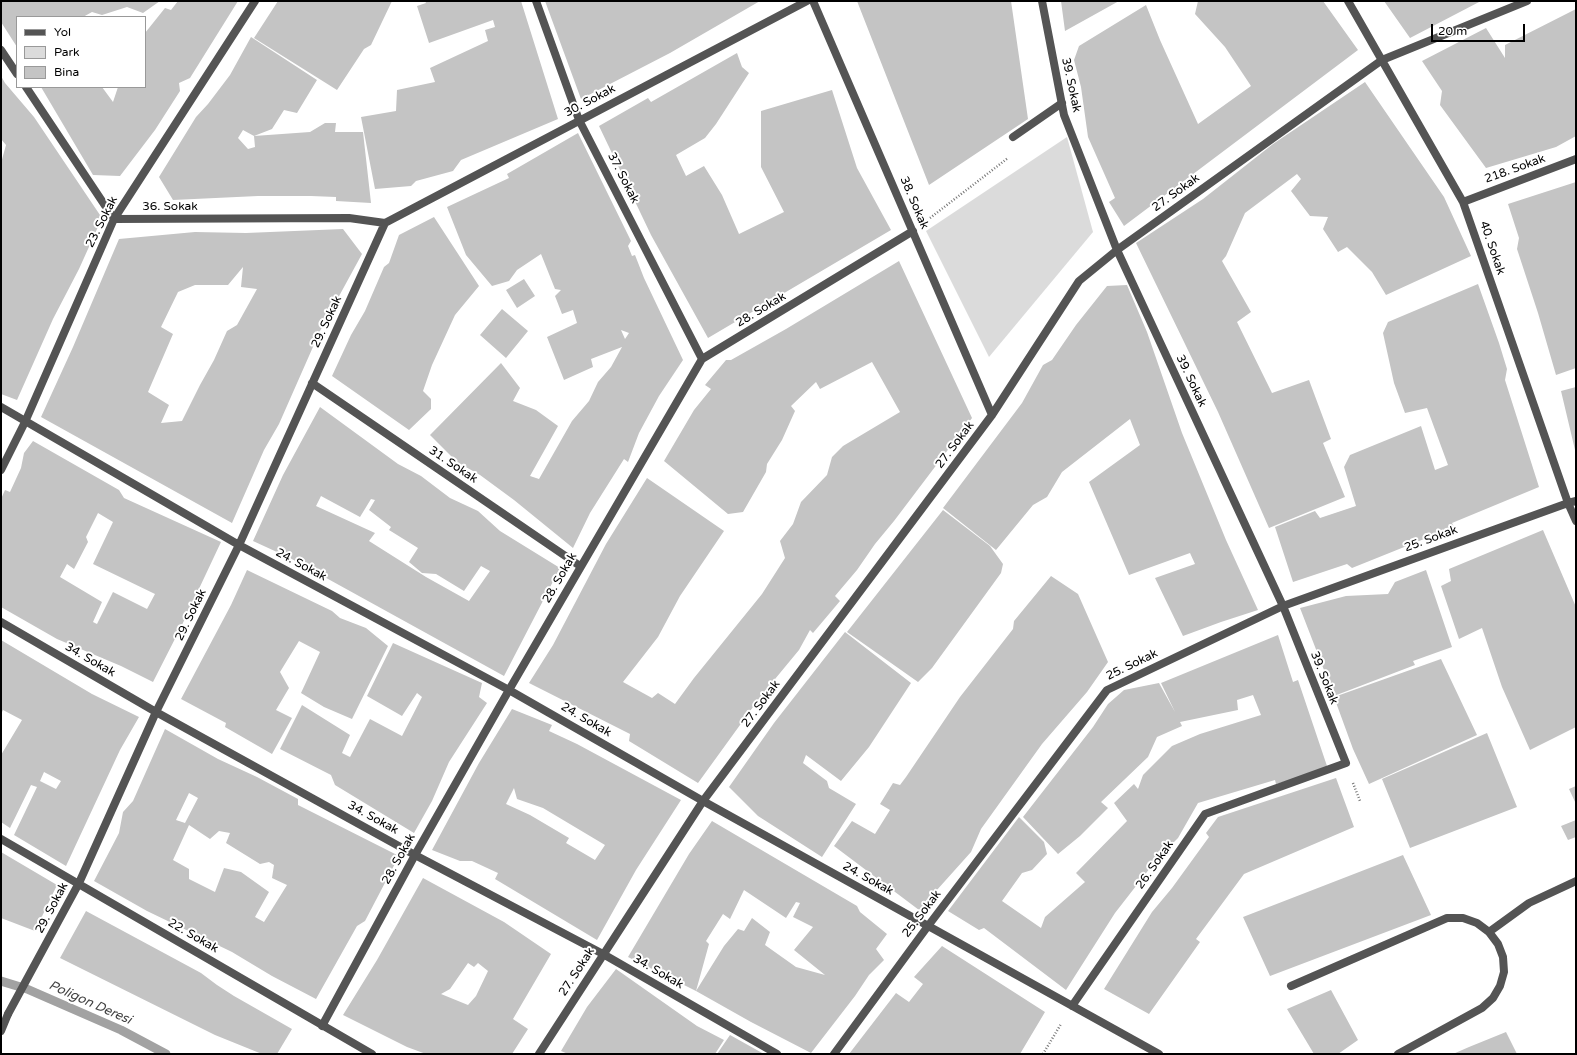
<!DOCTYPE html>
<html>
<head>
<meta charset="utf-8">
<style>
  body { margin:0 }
  #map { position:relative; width:1577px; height:1055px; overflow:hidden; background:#fff; font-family:"Varela Round",sans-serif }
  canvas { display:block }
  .frame { position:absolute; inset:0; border:2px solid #000; pointer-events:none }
  .legend { position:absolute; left:16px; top:16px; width:130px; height:72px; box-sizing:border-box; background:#fff; border:1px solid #999; margin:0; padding:5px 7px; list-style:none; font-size:12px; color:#000 }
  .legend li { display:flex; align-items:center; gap:8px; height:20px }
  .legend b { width:20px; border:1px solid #999 }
  .scale { position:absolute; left:1431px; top:24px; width:94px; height:18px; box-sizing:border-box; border:2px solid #000; border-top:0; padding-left:5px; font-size:12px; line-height:14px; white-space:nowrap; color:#000; -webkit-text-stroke:3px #fff; paint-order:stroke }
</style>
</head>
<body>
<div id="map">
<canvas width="1577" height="1055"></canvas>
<div class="frame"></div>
<ul class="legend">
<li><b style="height:5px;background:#545454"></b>Yol</li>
<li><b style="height:11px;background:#dbdbdb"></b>Park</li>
<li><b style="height:11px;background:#c4c4c4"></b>Bina</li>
</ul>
<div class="scale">20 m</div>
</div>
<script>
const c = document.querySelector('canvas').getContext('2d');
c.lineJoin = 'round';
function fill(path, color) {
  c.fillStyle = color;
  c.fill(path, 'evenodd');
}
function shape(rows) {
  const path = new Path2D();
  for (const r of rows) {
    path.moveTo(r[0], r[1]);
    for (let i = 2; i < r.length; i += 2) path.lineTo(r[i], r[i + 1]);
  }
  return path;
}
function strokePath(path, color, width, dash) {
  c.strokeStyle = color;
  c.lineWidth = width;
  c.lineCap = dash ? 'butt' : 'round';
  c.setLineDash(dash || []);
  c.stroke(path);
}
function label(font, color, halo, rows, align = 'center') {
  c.font = font + ' "Varela Round",sans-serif';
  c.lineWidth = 4;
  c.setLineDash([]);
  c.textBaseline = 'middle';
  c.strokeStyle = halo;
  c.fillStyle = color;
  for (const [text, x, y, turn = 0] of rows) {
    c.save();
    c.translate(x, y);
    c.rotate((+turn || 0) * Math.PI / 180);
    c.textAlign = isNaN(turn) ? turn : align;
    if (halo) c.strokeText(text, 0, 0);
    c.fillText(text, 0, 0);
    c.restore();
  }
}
const green = shape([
  [1067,137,1093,232,989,357,926,231]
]);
const stream = shape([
  [1,981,27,989,121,1030,166,1054]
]);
const building = shape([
  [1,1,160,1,143,13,127,7,102,15,92,12,83,17,17,17,17,47,1,22],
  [178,1,238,1,190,78,179,83,180,91,155,130,120,176,93,175,41,87,102,87,113,102,118,87,145,87,145,33,165,8,171,10],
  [278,1,392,1,371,45,364,49,337,90,254,38],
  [425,1,521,1,558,119,461,160,453,171,416,181,411,186,375,189,361,117,396,111,397,90,435,82,430,68,488,41,485,30,495,27,493,20,429,43,417,6,426,3],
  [545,1,760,1,670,53,581,99],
  [857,1,1011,1,1028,119,929,185],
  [1061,1,1119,1,1065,31],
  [1198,1,1323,1,1358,50,1124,226,1109,202,1115,198,1088,137,1081,87,1074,60,1079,46,1146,5,1160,40,1198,124,1251,86,1225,47,1195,14],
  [1384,1,1481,1,1410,38],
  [1576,9,1576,136,1556,147,1486,168,1440,105,1442,91,1422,61,1486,28,1505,58,1505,45],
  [251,37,317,80,297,113,284,110,272,129,254,136,243,130,238,138,248,149,255,147,254,136,310,132,325,123,336,123,335,132,363,132,371,203,336,201,336,197,311,196,258,196,173,200,159,177,196,117,208,104,230,75],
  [737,53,742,67,749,73,716,124,705,138,676,155,686,176,704,166,722,195,739,234,784,212,761,167,761,111,832,90,857,168,891,230,708,338,651,235,599,126,648,98,651,102],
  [1,76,5,83,34,117,102,218,79,269,53,319,17,400,1,394,1,163,6,145,1,139],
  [1365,82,1444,197,1471,256,1386,295,1372,272,1347,247,1338,252,1323,229,1328,217,1310,216,1291,191,1301,179,1297,174,1245,213,1226,256,1222,261,1251,312,1237,322,1272,393,1309,380,1331,439,1323,443,1345,497,1269,528,1218,412,1136,243,1203,199,1273,144],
  [578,133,631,241,628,246,632,256,635,255,644,278,683,360,659,396,639,433,628,462,624,459,590,513,573,548,514,500,480,475,457,462,430,435,501,363,520,388,513,401,536,410,558,426,530,476,539,479,572,421,589,401,598,382,611,367,622,347,591,359,593,367,564,380,547,337,577,323,573,310,562,314,555,296,561,290,555,289,541,254,517,270,509,281,492,286,466,255,447,207,509,178,507,174],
  [621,330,629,333,625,339],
  [1576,182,1576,368,1556,375,1538,313,1517,249,1519,238,1508,204],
  [434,217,479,286,455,315,432,365,423,391,431,399,431,409,409,430,332,376,351,335,365,311,384,267,389,263,399,235],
  [343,229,362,254,320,331,279,424,264,450,232,523,41,417,73,347,119,239,195,232,246,233],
  [243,267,241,287,257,289,237,325,227,331,214,360,200,385,182,421,161,423,169,405,148,392,173,334,161,327,178,292,195,285,228,285],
  [899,261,972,418,894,521,875,544,857,570,835,596,840,601,813,633,810,630,799,650,761,696,698,783,629,741,630,734,529,683,553,645,606,544,647,478,724,531,680,596,658,637,623,682,652,698,658,693,675,704,694,678,762,594,785,558,780,541,793,524,801,502,827,475,832,457,843,446,900,412,872,362,820,389,816,382,791,406,795,411,782,440,767,464,766,472,743,512,728,514,664,461,694,410,711,389,705,385,726,360,731,360,786,329],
  [524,279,535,296,517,308,506,290],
  [1478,284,1499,343,1507,369,1505,380,1539,487,1452,523,1454,527,1352,568,1347,564,1293,582,1275,527,1315,511,1320,518,1356,506,1344,467,1350,455,1421,426,1435,470,1448,465,1427,408,1405,413,1394,383,1383,333,1388,322],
  [1127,285,1147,332,1182,433,1226,540,1258,610,1221,622,1183,636,1155,578,1195,564,1190,553,1129,575,1089,482,1140,445,1130,419,1062,472,1047,497,1033,505,996,550,943,508,1022,403,1043,365,1052,360,1076,325,1107,286],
  [502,309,528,331,506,358,480,335],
  [1576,387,1576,450,1575,450,1561,391],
  [320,407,398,464,421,476,450,498,478,511,500,531,560,568,504,676,290,558,253,541,283,475],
  [321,496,360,517,371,499,375,500,369,510,391,527,389,530,418,548,409,562,422,573,436,574,464,591,481,566,490,571,469,601,426,577,369,541,375,533,316,506],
  [33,441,119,490,124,498,221,542,181,627,153,682,121,666,57,639,1,607,1,499,5,490,10,492,21,468,24,453],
  [98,513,113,522,93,564,155,594,147,609,113,592,97,624,93,622,102,602,60,577,67,564,74,569,88,542,86,537],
  [943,510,990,546,1003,564,1001,573,932,668,918,682,847,632],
  [1543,530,1576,607,1576,727,1530,750,1502,687,1482,628,1459,639,1441,586,1451,581,1449,569],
  [247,570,332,611,340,618,366,628,388,646,352,719,324,707,301,693,320,652,299,641,280,672,289,688,276,710,292,718,272,754,225,727,226,723,181,699,231,605],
  [1426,570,1452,647,1413,661,1415,665,1334,696,1300,608,1346,596,1388,594,1395,582],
  [1051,576,1078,594,1108,662,1087,692,1042,744,981,829,971,852,919,910,834,846,852,821,875,834,890,810,880,804,893,783,900,785,906,777,960,697,1013,629,1014,621],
  [845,632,911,683,869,747,841,781,806,755,803,763,827,781,829,788,856,804,822,857,758,816,729,787,774,723],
  [1278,635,1293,682,1298,680,1328,769,1276,784,1275,780,1198,803,1178,838,1157,859,1115,913,1066,990,984,928,979,930,948,911,1019,817,1044,842,1047,854,1032,870,1022,873,1002,901,1041,928,1045,917,1085,882,1076,873,1127,821,1114,803,1134,784,1138,789,1143,775,1172,746,1200,734,1261,715,1253,695,1237,700,1238,710,1180,722,1182,726,1157,737,1148,757,1101,802,1108,808,1080,836,1058,854,1023,817,1093,727,1108,704,1124,690,1159,683,1175,712,1161,683],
  [1,640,92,694,139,717,120,750,66,866,14,835,37,787,31,785,10,828,1,822,1,755,22,720,3,710,1,714],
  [44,772,61,781,56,789,40,781],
  [393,643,482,683,479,697,487,703,449,762,432,801,414,833,335,785,331,775,280,749,302,705,350,735,342,753,350,757,370,719,402,736,422,697,417,693,402,716,367,696],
  [1441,659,1477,735,1369,784,1353,749,1334,697],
  [512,709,552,725,549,731,577,744,681,800,636,870,597,940,495,879,498,873,472,861,460,861,432,850,479,763],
  [514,788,517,799,543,808,605,845,595,860,566,843,569,838,530,815,506,804],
  [165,729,218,759,257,777,298,799,298,805,399,856,365,921,357,926,316,999,272,976,232,952,147,911,94,881,119,833,123,812,133,801],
  [189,793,198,798,185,823,176,820],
  [189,825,210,839,219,831,230,833,226,843,260,864,269,862,274,865,272,878,287,885,264,922,255,917,269,892,241,872,224,868,215,892,189,879,189,869,173,860],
  [1487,733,1517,807,1410,848,1382,779],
  [1336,778,1354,827,1244,874,1196,939,1200,942,1149,1014,1104,989,1152,912,1172,888,1209,837,1206,833,1218,817],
  [1576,786,1576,804,1569,789],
  [1576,820,1576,837,1568,840,1561,826],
  [712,821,857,906,860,912,887,934,876,949,884,960,869,975,855,996,811,1053,751,1022,696,991,628,957,689,854],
  [744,890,786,918,796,902,800,903,793,917,813,927,794,950,825,975,796,967,765,945,770,932,752,918,744,931,738,929,724,946,696,991,709,944,706,941,723,914,730,919],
  [1,852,57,885,35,931,1,918],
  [1403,855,1431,915,1270,976,1243,917],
  [423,878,504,922,551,954,513,1019,528,1029,512,1054,426,1054,407,1047,343,1015,377,960],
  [468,963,474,967,478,963,488,971,476,996,468,1005,441,994,450,989],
  [86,911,201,973,217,985,234,996,292,1029,277,1054,262,1054,215,1035,60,958],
  [942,946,1045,1012,1020,1054,849,1054,896,993,909,1002,923,984,914,977],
  [616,969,697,1026,724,1040,715,1054,568,1054,561,1051,587,1007],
  [1331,990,1358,1040,1338,1054,1314,1054,1287,1009],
  [1506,1032,1517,1054,1453,1054,1469,1047],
  [730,1035,764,1054,717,1054]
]);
const path = shape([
  [930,218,1008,158],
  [1353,783,1360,801],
  [1043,1054,1061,1024]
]);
const service = shape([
  [1013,137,1062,103],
  [1489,932,1529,903,1576,881],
  [1291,986,1447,918,1463,918,1477,923,1489,932,1498,944,1503,957,1504,972,1500,986,1493,998,1482,1008,1398,1054]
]);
const pedestrian = shape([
  [8,1014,79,883]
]);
const minor = shape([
  [536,1,579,120,702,359],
  [813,1,992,415],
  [1042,1,1064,115,1117,250,1283,606,1346,763,1205,814,1072,1006],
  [1348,1,1463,202,1568,503,1576,521],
  [1,50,17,74],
  [26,87,114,219,349,218,385,223],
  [1463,202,1576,159],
  [385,223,807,1],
  [312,383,580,566],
  [1,407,239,545,509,690,703,801,1159,1054],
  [1,470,25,422,114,219,255,1],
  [1,622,156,712,415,855,603,954,777,1054],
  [1,839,372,1054],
  [79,883,156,712,239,545,385,223],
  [322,1026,415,855,509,690,702,359,913,231],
  [1,1031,8,1014],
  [539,1054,703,801,992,415,1079,281,1117,250,1382,60,1527,1],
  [834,1054,928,926,1107,690,1283,606,1568,503,1576,501]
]);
const streetNames = [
  ["39. Sokak",1071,85,78],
  ["30. Sokak",590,101,-28],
  ["218. Sokak",1515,169,-20],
  ["37. Sokak",623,178,63],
  ["27. Sokak",1176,193,-36],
  ["38. Sokak",914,203,67],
  ["36. Sokak",170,207],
  ["23. Sokak",102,222,-63],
  ["40. Sokak",1492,248,71],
  ["28. Sokak",761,310,-31],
  ["29. Sokak",327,322,-65],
  ["39. Sokak",1191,381,65],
  ["27. Sokak",955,445,-53],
  ["31. Sokak",453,465,34],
  ["25. Sokak",1431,539,-20],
  ["24. Sokak",301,565,28],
  ["28. Sokak",560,578,-60],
  ["29. Sokak",191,615,-64],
  ["34. Sokak",90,660,30],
  ["25. Sokak",1132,665,-26],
  ["39. Sokak",1324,678,68],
  ["27. Sokak",761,704,-53],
  ["24. Sokak",586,720,30],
  ["34. Sokak",373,818,29],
  ["28. Sokak",399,859,-61],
  ["26. Sokak",1155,865,-55],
  ["24. Sokak",868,879,29],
  ["29. Sokak",52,908,-62],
  ["25. Sokak",922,914,-53],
  ["22. Sokak",193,936,30],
  ["27. Sokak",577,972,-57],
  ["34. Sokak",658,972,30]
];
const waterNames = [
  ["Poligon Deresi",90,1003,24]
];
fill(green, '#dbdbdb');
strokePath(stream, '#a2a2a2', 9);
fill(building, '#c4c4c4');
strokePath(path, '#767676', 2.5, [1, 2]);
strokePath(service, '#545454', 8);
strokePath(pedestrian, '#545454', 8);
strokePath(minor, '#545454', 8);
label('12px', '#000', '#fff', streetNames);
label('italic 13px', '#434343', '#fff', waterNames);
</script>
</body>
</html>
